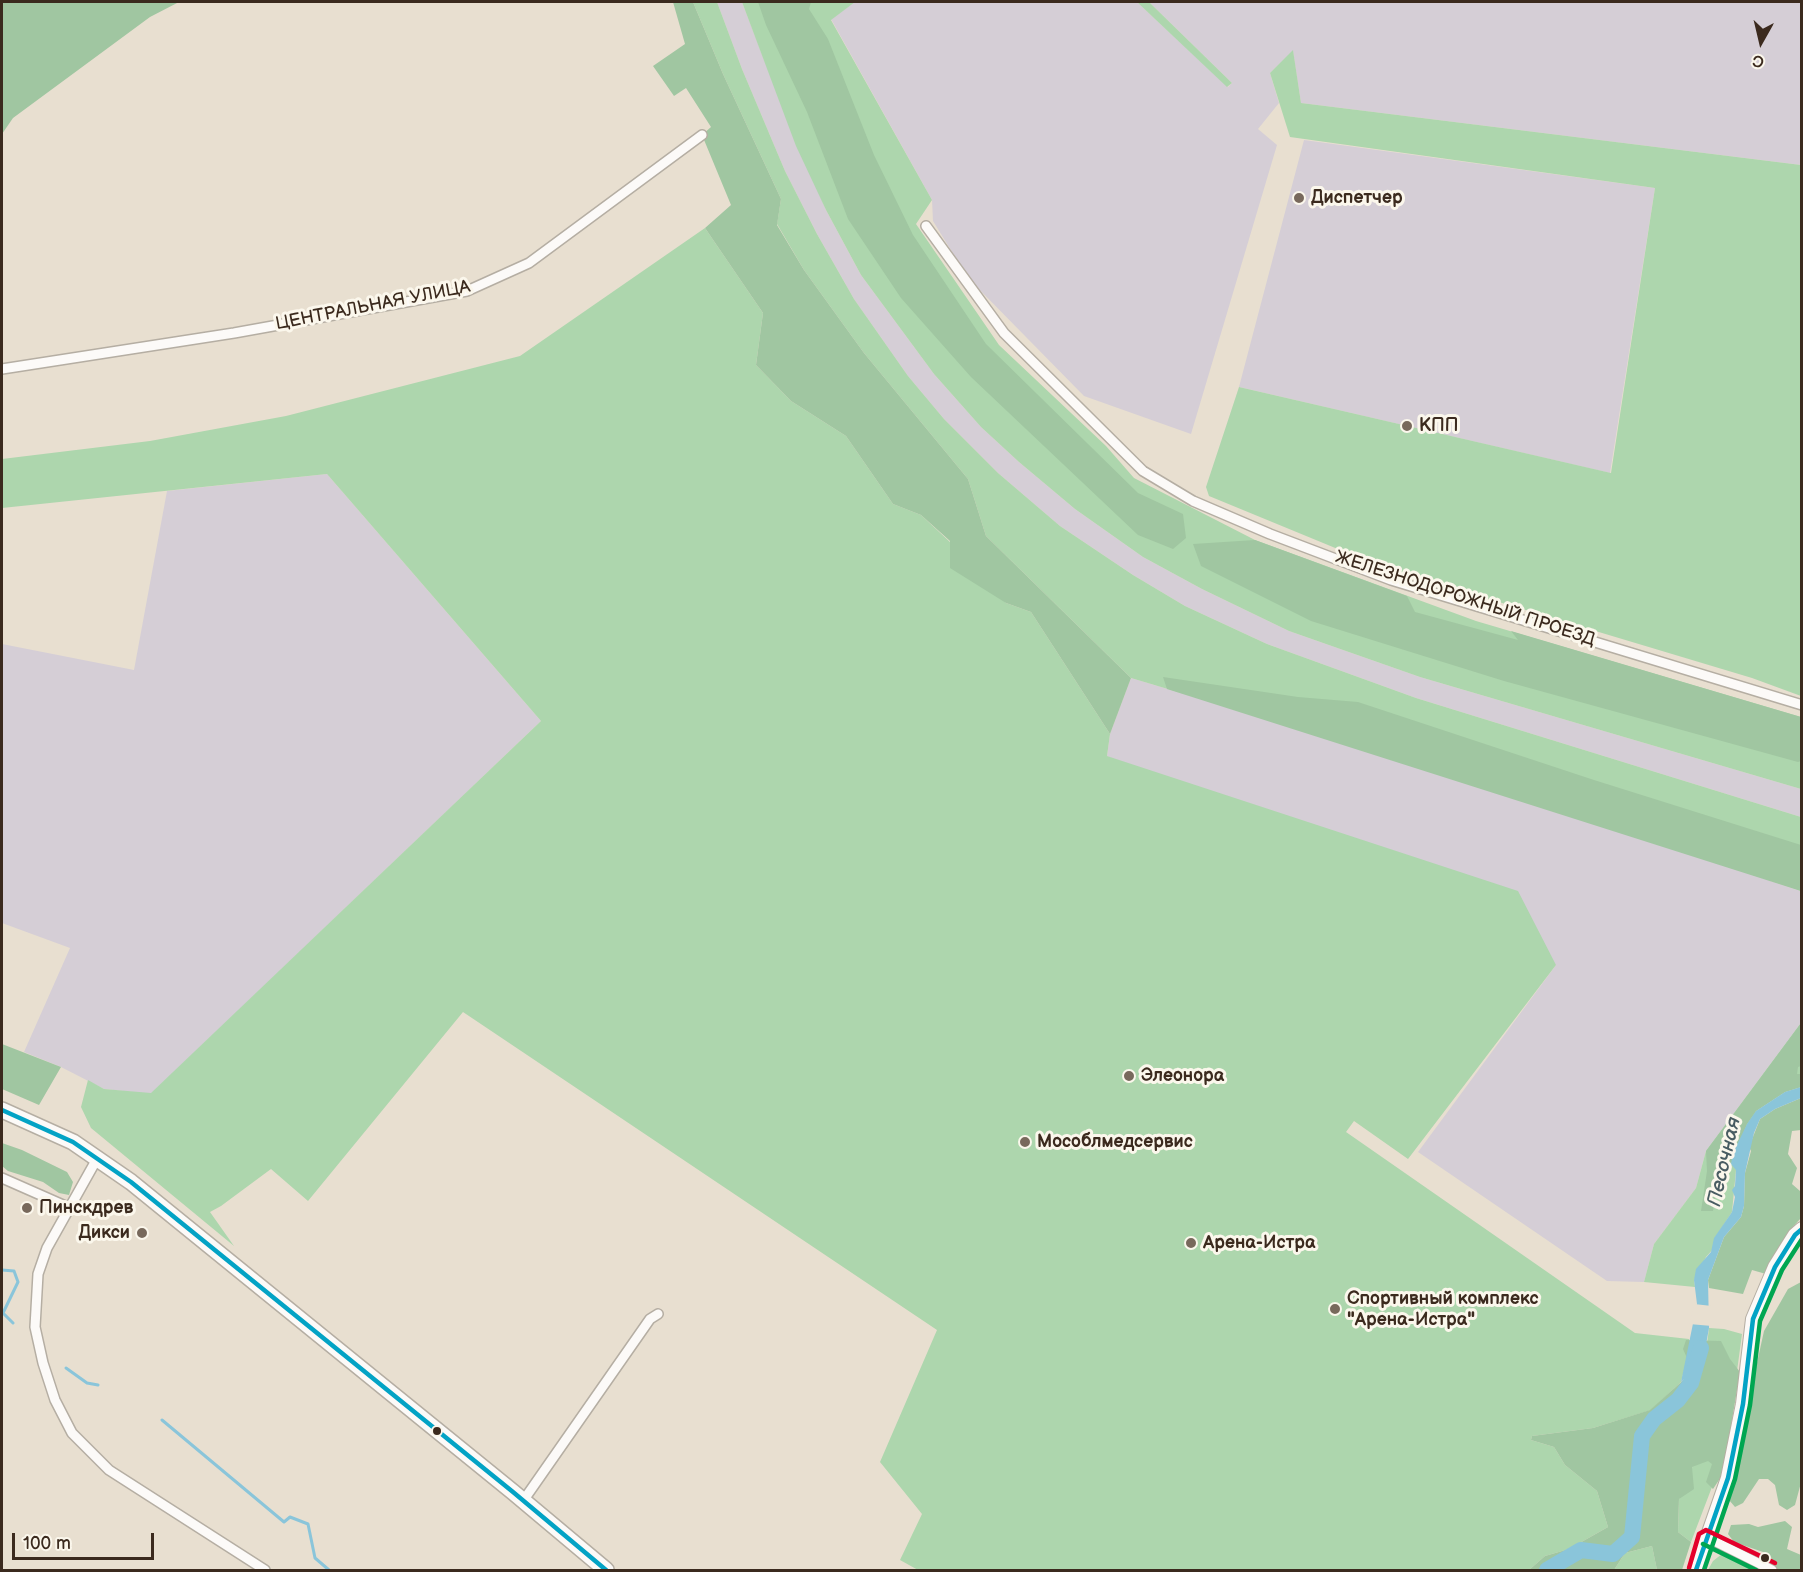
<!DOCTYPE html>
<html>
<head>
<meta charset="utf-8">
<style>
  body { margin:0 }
  #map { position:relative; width:1803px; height:1572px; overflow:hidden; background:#e8dfd0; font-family:"Balsamiq Sans",sans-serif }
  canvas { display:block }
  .frame { position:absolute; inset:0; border:3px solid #3b2a1e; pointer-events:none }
  .north { position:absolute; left:1731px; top:12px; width:60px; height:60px; -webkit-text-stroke:4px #fbf7ec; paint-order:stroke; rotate:188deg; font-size:16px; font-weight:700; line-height:24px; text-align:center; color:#3b2a1e }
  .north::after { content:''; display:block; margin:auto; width:21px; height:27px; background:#3b2a1e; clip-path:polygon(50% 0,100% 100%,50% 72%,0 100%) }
  .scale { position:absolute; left:12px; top:1533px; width:142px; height:27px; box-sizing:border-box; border:3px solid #3b2a1e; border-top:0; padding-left:8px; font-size:18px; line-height:21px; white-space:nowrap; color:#3b2a1e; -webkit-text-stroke:4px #fbf7ec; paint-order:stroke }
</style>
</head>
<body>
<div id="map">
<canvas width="1803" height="1572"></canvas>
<div class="frame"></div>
<div class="north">С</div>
<div class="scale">100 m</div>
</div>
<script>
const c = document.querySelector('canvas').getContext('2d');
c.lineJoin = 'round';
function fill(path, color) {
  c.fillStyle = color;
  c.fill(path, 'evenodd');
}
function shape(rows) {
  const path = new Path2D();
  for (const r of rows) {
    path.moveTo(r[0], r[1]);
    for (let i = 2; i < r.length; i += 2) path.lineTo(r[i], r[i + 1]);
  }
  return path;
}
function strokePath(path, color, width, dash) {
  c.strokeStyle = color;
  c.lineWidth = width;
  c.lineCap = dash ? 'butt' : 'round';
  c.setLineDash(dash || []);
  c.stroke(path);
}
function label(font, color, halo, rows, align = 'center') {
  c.font = font + ' "Balsamiq Sans",sans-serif';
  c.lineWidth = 6;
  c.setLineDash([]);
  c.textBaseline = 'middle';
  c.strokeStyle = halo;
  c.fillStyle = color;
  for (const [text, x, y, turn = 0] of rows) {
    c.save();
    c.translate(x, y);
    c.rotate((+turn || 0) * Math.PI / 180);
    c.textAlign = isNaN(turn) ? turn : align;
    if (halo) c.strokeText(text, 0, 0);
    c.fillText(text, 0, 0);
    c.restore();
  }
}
const industrial = shape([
  [717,2,742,2,763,57,826,210,861,275,934,374,981,427,1019,462,1075,509,1143,557,1202,589,1289,631,1420,677,1801,789,1801,817,1416,698,1267,644,1185,606,1133,575,1060,526,998,473,944,419,908,376,854,299,817,234,785,171,742,69],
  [855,2,1137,2,1228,87,1232,83,1149,2,1801,2,1801,165,1301,103,1293,51,1270,73,1279,103,1258,129,1277,145,1191,434,1084,396,968,278,933,221,932,200,831,19],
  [1304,140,1655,188,1610,473,1239,387],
  [327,474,541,721,151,1094,104,1089,61,1067,24,1052,70,948,2,923,2,644,134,670,167,491],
  [1131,678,1479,782,1801,891,1801,1023,1706,1151,1696,1188,1654,1244,1644,1282,1607,1281,1418,1152,1556,965,1107,756,1110,734]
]);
const green = shape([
  [693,2,717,2,742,69,785,171,817,234,854,299,908,376,944,419,998,473,1060,526,1133,575,1185,606,1267,644,1416,698,1801,817,1801,891,1479,782,1131,678,986,536,968,479,864,353,804,270,777,224,781,199,723,74],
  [742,2,855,2,831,20,932,200,916,224,999,345,1106,446,1134,478,1255,540,1476,621,1801,717,1801,789,1420,677,1289,631,1202,589,1143,557,1075,509,1019,462,981,427,934,374,861,275,826,210,796,146],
  [1137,2,1149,2,1232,83,1227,87],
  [1293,50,1301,103,1801,165,1801,696,1752,678,1379,566,1209,496,1206,487,1239,387,1611,473,1655,188,1290,137,1270,73],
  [705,228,763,313,756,365,791,401,846,436,893,504,921,515,950,542,1006,603,1031,612,1110,734,1107,756,1518,891,1556,965,1408,1159,1354,1121,1346,1132,1635,1333,1689,1339,1688,1355,1681,1382,1651,1410,1593,1428,1532,1436,1531,1440,1554,1447,1565,1465,1597,1491,1608,1527,1569,1549,1545,1556,1529,1570,918,1570,900,1560,922,1514,880,1462,937,1330,463,1012,308,1201,271,1169,221,1206,210,1212,234,1246,91,1128,81,1107,88,1080,104,1089,151,1093,541,721,327,474,2,508,2,459,150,441,286,416,520,356],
  [1801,1023,1801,1087,1785,1092,1756,1111,1736,1170,1732,1212,1715,1238,1714,1248,1706,1257,1694,1280,1695,1287,1644,1282,1654,1244,1696,1188,1706,1151],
  [1709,1328,1724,1329,1742,1334,1733,1401,1720,1466,1691,1542,1678,1532,1679,1499,1692,1468],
  [1652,1546,1657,1570,1614,1570,1625,1553],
  [1722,1554,1730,1555,1755,1570,1708,1570,1713,1561]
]);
const forest = shape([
  [2,2,179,2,150,17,13,118,2,134],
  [673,2,693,2,723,74,781,199,777,225,804,270,864,353,968,479,986,536,1131,678,1110,734,1031,612,1006,603,950,568,950,541,921,515,893,504,846,436,791,401,756,365,763,313,705,228,731,205,702,135,711,127,686,88,674,96,653,66,685,44],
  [758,2,811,2,809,9,828,39,874,155,913,235,986,344,1138,493,1183,514,1186,538,1173,549,1138,535,971,377,901,298,848,219,807,112,766,25],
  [1255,540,1407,596,1415,612,1518,640,1511,631,1801,717,1801,761,1798,762,1504,681,1311,621,1201,566,1193,544],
  [1163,677,1298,697,1358,702,1594,780,1801,845,1801,891,1167,689],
  [1801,1023,1801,1066,1798,1067,1797,1074,1801,1074,1801,1087,1785,1092,1756,1111,1747,1124,1731,1164,1720,1173,1713,1211,1701,1211,1707,1171,1706,1151],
  [2,1044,61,1067,39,1105,2,1089],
  [1801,1098,1801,1130,1792,1131,1788,1154,1797,1168,1792,1184,1800,1191,1801,1190,1801,1218,1789,1231,1766,1274,1752,1270,1743,1294,1709,1288,1708,1280,1724,1237,1741,1217,1744,1206,1745,1173,1751,1151,1749,1147,1760,1119,1775,1109],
  [2,1143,22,1150,67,1172,73,1182,69,1195,59,1193,43,1182,8,1171,2,1166],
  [1801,1282,1802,1479,1795,1505,1787,1510,1779,1505,1775,1485,1768,1479,1759,1479,1743,1503,1735,1507,1729,1500,1729,1490,1764,1331,1788,1289],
  [1686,1340,1721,1341,1730,1359,1740,1372,1723,1474,1713,1489,1706,1482,1712,1464,1708,1461,1692,1467,1694,1489,1679,1499,1678,1532,1691,1542,1682,1570,1657,1570,1652,1546,1625,1553,1614,1570,1529,1570,1545,1556,1569,1549,1608,1527,1597,1491,1565,1465,1554,1447,1531,1440,1532,1436,1593,1428,1650,1410,1699,1366,1687,1358,1683,1349],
  [1785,1521,1792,1527,1787,1549,1801,1555,1801,1570,1775,1570,1771,1557,1763,1552,1734,1542,1728,1534,1731,1525,1749,1524,1758,1527]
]);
const water = shape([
  [1801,1087,1801,1098,1775,1109,1760,1119,1754,1133,1745,1173,1744,1206,1741,1217,1724,1237,1708,1280,1709,1328,1705,1350,1700,1366,1681,1382,1697,1304,1694,1280,1696,1269,1711,1252,1714,1238,1732,1212,1735,1197,1732,1190,1735,1186,1736,1170,1731,1164,1733,1153,1747,1124,1756,1111,1785,1092]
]);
const pier = shape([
  [1694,1304,1712,1306,1712,1326,1689,1324]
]);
const stream = shape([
  [2,1270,14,1271,18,1282,3,1313,13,1323],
  [66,1368,87,1383,98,1385],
  [162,1420,284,1522,290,1517,308,1524,315,1558,329,1570]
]);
const river = shape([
  [1547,1570,1581,1550,1613,1554,1632,1537,1642,1436,1654,1419,1678,1400,1691,1383,1701,1348]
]);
const street = shape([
  [926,226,1004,333,1143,471,1193,501,1270,534,1391,580,1802,705],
  [2,369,234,333,467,291,529,263,702,135],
  [98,1157,47,1248,38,1274,35,1327,43,1363,55,1400,72,1433,109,1470,265,1570],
  [2,1178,70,1208],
  [523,1501,650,1319,658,1314],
  [1706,1537,1772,1570]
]);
const secondary = shape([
  [1696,1570,1728,1478,1743,1404,1753,1319,1775,1267,1795,1235,1802,1229]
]);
const primary = shape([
  [2,1110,73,1142,131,1182,513,1492,606,1570]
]);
const bus1 = shape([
  [2,1110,73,1142,131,1182,513,1492,606,1570],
  [1696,1570,1728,1478,1743,1404,1753,1319,1775,1267,1795,1235,1802,1229]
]);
const bus2 = shape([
  [1703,1544,1756,1570],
  [1704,1570,1735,1479,1750,1405,1760,1321,1782,1270,1802,1239]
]);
const bus3 = shape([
  [1689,1568,1699,1534,1706,1530,1775,1563]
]);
const markers = [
  [1299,198,6,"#78695c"],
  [1407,426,6,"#78695c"],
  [1129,1076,6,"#78695c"],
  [1025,1142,6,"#78695c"],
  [27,1208,6,"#78695c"],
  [142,1233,6,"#78695c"],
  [1191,1243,6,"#78695c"],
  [1335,1309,6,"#78695c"],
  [437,1431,5,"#3b2a1e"],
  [1765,1558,5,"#3b2a1e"]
];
const poiNames = [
  ["Диспетчер",1311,198],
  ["КПП",1419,426],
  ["Элеонора",1141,1076],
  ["Мособлмедсервис",1037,1142],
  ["Пинскдрев",39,1208],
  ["Дикси",130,1233,"right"],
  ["Арена-Истра",1203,1243],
  ["Спортивный комплекс",1347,1299],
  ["\"Арена-Истра\"",1347,1320]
];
const streetNames = [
  ["ЦЕНТРАЛЬНАЯ УЛИЦА",373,306,-11],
  ["ЖЕЛЕЗНОДОРОЖНЫЙ ПРОЕЗД",1465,599,18]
];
const waterNames = [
  ["Песочная",1725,1162,-77]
];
fill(industrial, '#d5ced6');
fill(green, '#add6ad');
fill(forest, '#a0c6a1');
fill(water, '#8ac5da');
fill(pier, '#e8dfd0');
strokePath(stream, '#8ac5da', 3);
strokePath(river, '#8ac5da', 16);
strokePath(street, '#b5aea3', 12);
strokePath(secondary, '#b5aea3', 16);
strokePath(primary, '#b5aea3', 18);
strokePath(street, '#fcfaf8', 9);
strokePath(secondary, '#fcfaf8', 14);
strokePath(primary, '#fcfaf8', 15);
strokePath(bus1, '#03a3c5', 4.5);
strokePath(bus2, '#00a651', 4.5);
strokePath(bus3, '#e4002b', 4.5);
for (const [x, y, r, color] of markers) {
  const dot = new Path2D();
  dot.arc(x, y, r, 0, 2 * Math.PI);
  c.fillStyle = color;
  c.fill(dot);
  strokePath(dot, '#fbf7ec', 2);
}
label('bold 18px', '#3b2a1e', '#fbf7ec', poiNames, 'left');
label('18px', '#3b2a1e', '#fbf7ec', streetNames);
label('italic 20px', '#495c62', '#fbf7ec', waterNames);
</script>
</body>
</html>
